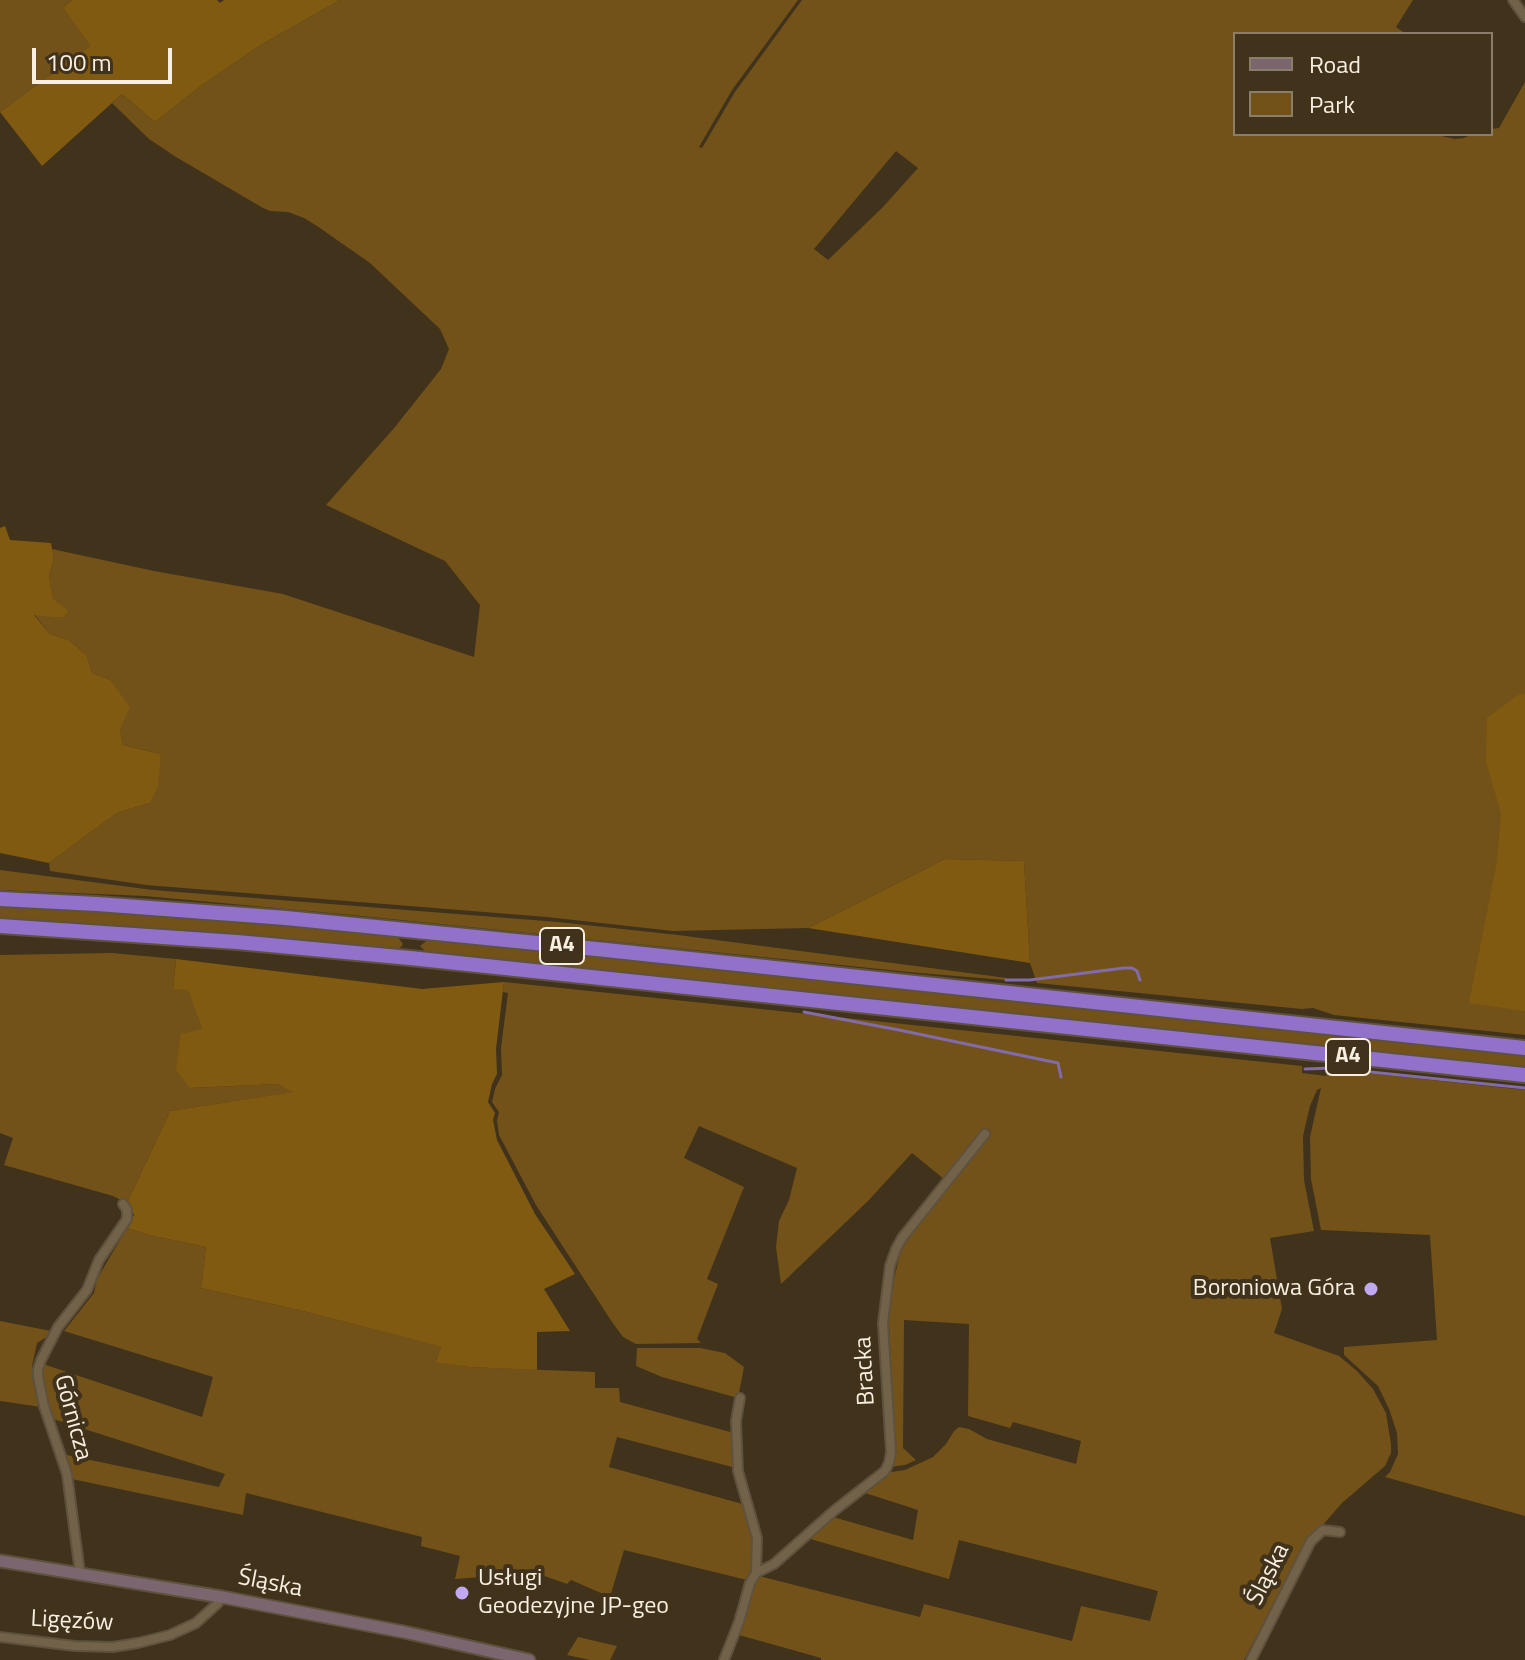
<!DOCTYPE html>
<html>
<head>
<meta charset="utf-8">
<style>
  body { margin:0 }
  #map { position:relative; width:1525px; height:1660px; overflow:hidden; background:#41321b; font-family:"Titillium Web",sans-serif }
  canvas { display:block }
  .legend { position:absolute; left:1233px; top:32px; width:260px; height:104px; box-sizing:border-box; background:#41321b; border:2px solid #8a7e6a; margin:0; padding:10px 14px; list-style:none; font-size:24px; color:#f8efe1 }
  .legend li { display:flex; align-items:center; gap:16px; height:40px }
  .legend b { width:40px; border:2px solid #8a7e6a }
  .scale { position:absolute; left:32px; top:48px; width:140px; height:36px; box-sizing:border-box; border:4px solid #f8efe1; border-top:0; padding-left:10px; font-size:24px; line-height:28px; white-space:nowrap; color:#f8efe1; -webkit-text-stroke:6px #41321b; paint-order:stroke }
</style>
</head>
<body>
<div id="map">
<canvas width="1525" height="1660"></canvas>
<ul class="legend">
<li><b style="height:10px;background:#7b6670"></b>Road</li>
<li><b style="height:22px;background:#725219"></b>Park</li>
</ul>
<div class="scale">100 m</div>
</div>
<script>
const c = document.querySelector('canvas').getContext('2d');
c.lineJoin = 'round';
function fill(path, color) {
  c.fillStyle = color;
  c.fill(path, 'evenodd');
}
function shape(rows) {
  const path = new Path2D();
  for (const r of rows) {
    path.moveTo(r[0], r[1]);
    for (let i = 2; i < r.length; i += 2) path.lineTo(r[i], r[i + 1]);
  }
  return path;
}
function strokePath(path, color, width, dash) {
  c.strokeStyle = color;
  c.lineWidth = width;
  c.lineCap = dash ? 'butt' : 'round';
  c.setLineDash(dash || []);
  c.stroke(path);
}
function label(font, color, halo, rows, align = 'center') {
  c.font = font + ' "Titillium Web",sans-serif';
  c.lineWidth = 8;
  c.setLineDash([]);
  c.textBaseline = 'middle';
  c.strokeStyle = halo;
  c.fillStyle = color;
  for (const [text, x, y, turn = 0] of rows) {
    c.save();
    c.translate(x, y);
    c.rotate((+turn || 0) * Math.PI / 180);
    c.textAlign = isNaN(turn) ? turn : align;
    if (halo) c.strokeText(text, 0, 0);
    c.fillText(text, 0, 0);
    c.restore();
  }
}
const green = shape([
  [0,0,72,0,63,8,92,46,0,112],
  [340,0,798,0,732,90,699,147,702,148,735,92,802,0,1413,0,1396,27,1406,34,1235,34,1235,134,1432,134,1455,139,1464,138,1473,134,1491,134,1491,129,1499,128,1525,82,1525,1035,1334,1015,1313,1008,1302,1009,1037,983,1030,963,1024,861,945,859,808,928,673,931,547,917,146,885,50,871,49,863,117,813,150,803,161,754,123,745,110,680,92,673,87,656,69,640,50,634,34,614,63,618,69,611,53,600,49,576,54,559,52,549,154,571,283,594,474,657,480,605,445,561,326,505,395,427,441,369,449,349,440,329,370,263,317,226,304,218,288,212,270,211,263,208,176,157,149,139,112,103,122,94,155,122,198,88,259,46],
  [896,151,918,168,883,207,828,260,814,249],
  [0,870,153,890,558,922,678,935,1007,978,1005,980,919,973,352,915,145,896,0,890],
  [0,906,242,921,397,936,403,944,401,947,393,951,0,920],
  [429,939,1119,1010,1525,1055,1525,1069,428,954,420,946],
  [112,953,176,959,173,989,188,989,202,1029,190,1088,278,1084,295,1092,170,1111,127,1203,113,1196,4,1165,13,1138,0,1133,0,955],
  [504,982,1302,1066,1302,1073,1326,1076,1328,1069,1525,1090,1525,1516,1385,1477,1390,1472,1398,1454,1397,1433,1389,1409,1378,1386,1344,1355,1344,1347,1437,1340,1430,1235,1321,1230,1311,1179,1310,1137,1321,1088,1317,1090,1310,1106,1303,1136,1304,1180,1314,1231,1270,1238,1282,1309,1274,1333,1339,1356,1357,1371,1373,1389,1386,1413,1391,1444,1391,1453,1385,1466,1342,1503,1321,1527,1309,1536,1244,1660,821,1660,821,1658,739,1635,753,1585,759,1576,920,1617,924,1604,1072,1641,1081,1606,1150,1621,1158,1591,959,1540,949,1579,807,1538,833,1517,913,1540,918,1510,862,1492,885,1473,905,1470,933,1457,946,1444,954,1431,959,1427,969,1429,987,1439,1076,1464,1081,1441,1013,1422,1010,1428,968,1416,969,1324,904,1320,903,1448,916,1460,905,1465,889,1467,894,1454,895,1447,889,1322,890,1297,901,1249,905,1244,899,1237,944,1179,912,1153,868,1201,781,1284,776,1247,779,1221,789,1200,797,1168,699,1126,684,1158,744,1187,707,1279,718,1284,697,1339,701,1343,636,1344,623,1337,612,1322,536,1205,499,1135,497,1121,499,1112,492,1102,495,1089,502,1075,501,1048,508,993,503,992],
  [127,1228,149,1235,206,1247,201,1288,303,1311,443,1347,435,1361,469,1367,595,1372,595,1388,619,1388,620,1402,734,1433,736,1468,617,1437,609,1467,746,1505,755,1537,750,1576,747,1580,624,1550,610,1597,571,1580,567,1584,536,1573,455,1579,460,1556,421,1546,422,1537,246,1493,243,1515,72,1479,62,1454,219,1487,225,1474,50,1418,41,1379,43,1364,202,1417,213,1377,64,1331,94,1293,97,1279],
  [0,1321,51,1331,45,1338,37,1343,32,1366,32,1376,41,1407,0,1401],
  [637,1348,700,1348,725,1353,744,1367,738,1398,662,1377,636,1366],
  [578,1637,617,1646,610,1660,590,1660,567,1655]
]);
const forest = shape([
  [72,0,217,0,220,3,224,0,340,0,259,46,198,88,155,122,122,94,42,166,0,112,91,46,63,8],
  [5,526,10,540,51,543,54,559,49,576,53,599,69,611,63,618,34,615,50,634,69,640,87,656,92,673,110,680,130,707,120,729,123,745,161,754,158,786,150,803,117,813,49,863,0,853,0,528],
  [1525,694,1525,1011,1469,1003,1497,862,1501,813,1486,762,1487,718,1518,695],
  [945,859,1024,861,1030,963,808,928],
  [176,959,422,989,504,982,496,1049,497,1074,492,1084,488,1102,495,1113,493,1120,497,1140,535,1214,575,1274,544,1289,570,1331,537,1332,537,1370,469,1367,435,1362,442,1347,303,1311,201,1288,206,1247,149,1235,127,1228,134,1215,127,1203,170,1111,293,1092,278,1084,190,1088,176,1070,181,1034,202,1029,188,990,173,989]
]);
const stream = shape([
  [1006,980,1030,980,1124,968,1132,968,1137,971,1140,980],
  [804,1012,899,1030,1058,1063,1061,1077],
  [1305,1069,1332,1068,1525,1088]
]);
const minor = shape([
  [1513,0,1525,17],
  [740,1398,736,1421,738,1471,757,1538,756,1573],
  [80,1573,67,1474,44,1406,38,1377,38,1369,41,1360,58,1327,87,1290,99,1260,127,1219,127,1210,123,1204],
  [0,1637,75,1646,113,1647,138,1643,170,1635,196,1623,218,1603,222,1597],
  [724,1660,739,1622,750,1583,756,1573,774,1564,835,1510,885,1471,889,1463,891,1452,883,1323,890,1266,896,1249,902,1238,985,1134],
  [1251,1660,1311,1541,1323,1530,1340,1532]
]);
const secondary = shape([
  [0,1561,222,1597,404,1632,529,1660]
]);
const motorway = shape([
  [0,899,97,904,286,918,606,950,1525,1048],
  [0,926,237,942,410,958,1525,1075]
]);
const markers = [
  [1371,1289,8,"#c1a8f3"],
  [462,1593,8,"#c1a8f3"]
];
const shields = [
  [562,946,44],
  [1348,1057,44]
];
const shieldNames = [
  ["A4",562,946],
  ["A4",1348,1057]
];
const poiNames = [
  ["Boroniowa Góra",1355,1289],
  ["Usługi",478,1579,"left"],
  ["Geodezyjne JP-geo",478,1607,"left"]
];
const streetNames = [
  ["Bracka",866,1371,-93],
  ["Górnicza",72,1418,75],
  ["Śląska",1269,1575,-63],
  ["Śląska",270,1584,11],
  ["Ligęzów",72,1622,3]
];
fill(green, '#725219');
fill(forest, '#805a11');
strokePath(stream, '#816baa', 3);
strokePath(minor, '#5e513d', 12);
strokePath(secondary, '#5e513d', 15);
strokePath(motorway, '#5e513d', 18);
strokePath(minor, '#72624a', 8);
strokePath(secondary, '#7b6670', 11);
strokePath(motorway, '#9171c9', 14);
for (const [x, y, r, color] of markers) {
  const dot = new Path2D();
  dot.arc(x, y, r, 0, 2 * Math.PI);
  c.fillStyle = color;
  c.fill(dot);
  strokePath(dot, '#41321b', 3);
}
for (const [x, y, w] of shields) {
  const box = new Path2D();
  box.roundRect(x - w / 2, y - 18, w, 36, 6);
  c.fillStyle = '#41321b';
  c.fill(box);
  strokePath(box, '#f8efe1', 2);
}
label('bold 22px', '#f8efe1', null, shieldNames);
label('24px', '#f8efe1', '#41321b', poiNames, 'right');
label('24px', '#f8efe1', '#41321b', streetNames);
</script>
</body>
</html>
